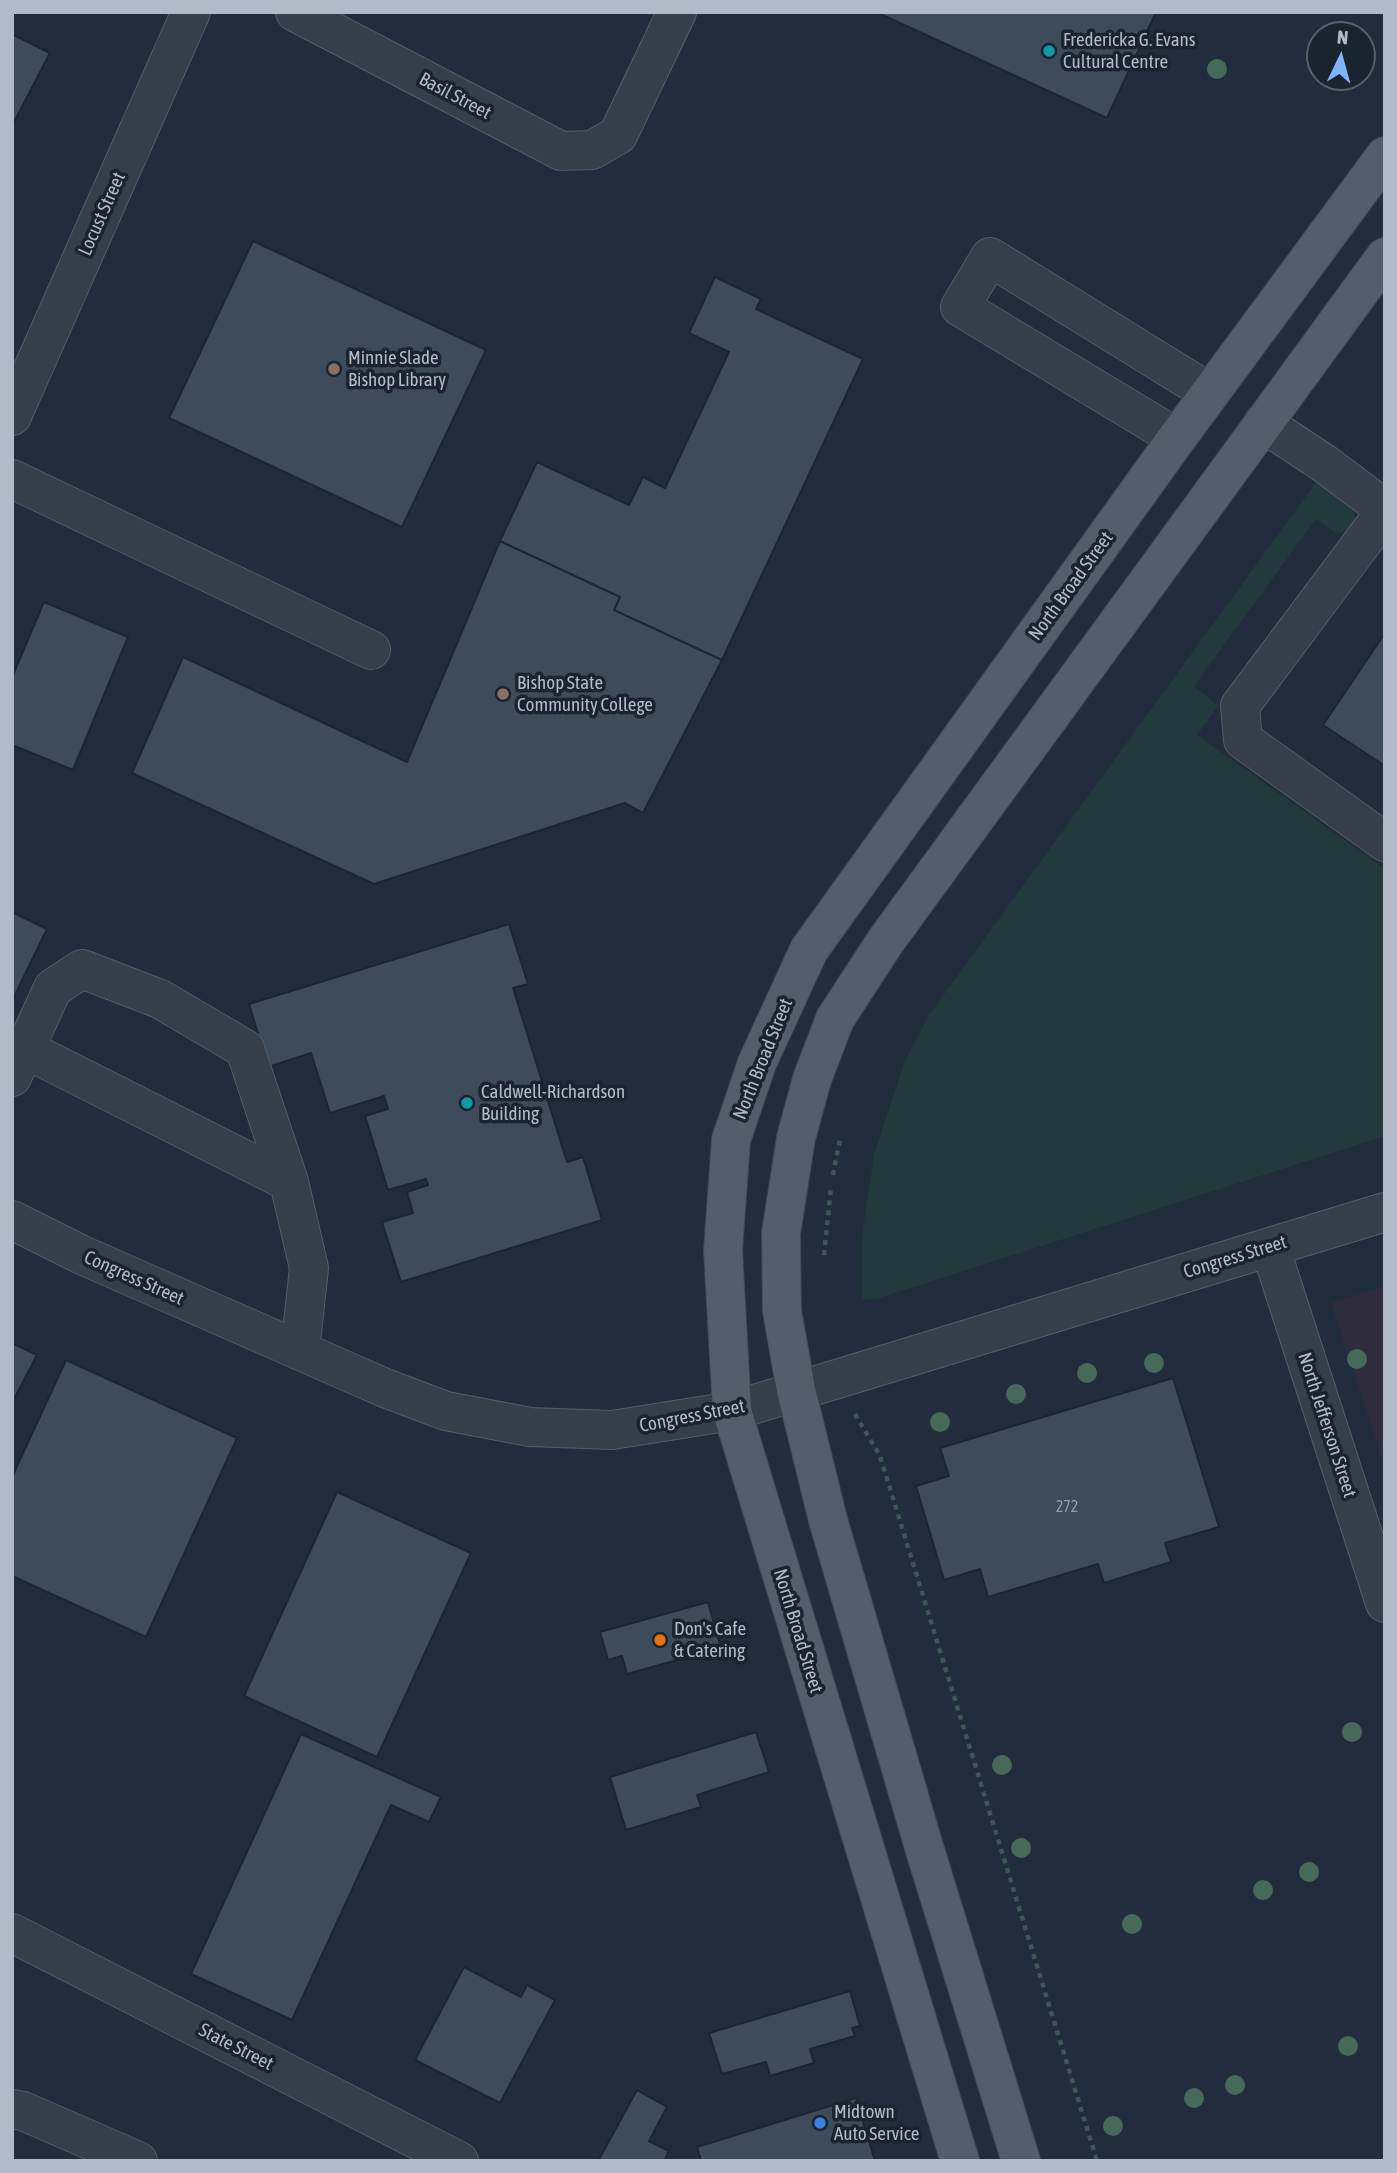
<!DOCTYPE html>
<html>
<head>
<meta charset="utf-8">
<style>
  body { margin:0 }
  #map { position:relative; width:1397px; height:2173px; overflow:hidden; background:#212d3c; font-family:"Asap Condensed",sans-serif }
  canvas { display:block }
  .frame { position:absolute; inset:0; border:14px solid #b0bac8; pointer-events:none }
  .north { position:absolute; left:1306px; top:21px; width:70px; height:70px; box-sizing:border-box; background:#1a2431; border:2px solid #56606d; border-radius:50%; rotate:5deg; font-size:19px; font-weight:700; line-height:28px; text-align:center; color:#b0bac8 }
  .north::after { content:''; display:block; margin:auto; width:24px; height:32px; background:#80b3fd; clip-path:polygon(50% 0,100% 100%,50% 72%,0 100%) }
</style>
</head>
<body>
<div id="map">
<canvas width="1397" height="2173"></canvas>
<div class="frame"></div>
<div class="north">N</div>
</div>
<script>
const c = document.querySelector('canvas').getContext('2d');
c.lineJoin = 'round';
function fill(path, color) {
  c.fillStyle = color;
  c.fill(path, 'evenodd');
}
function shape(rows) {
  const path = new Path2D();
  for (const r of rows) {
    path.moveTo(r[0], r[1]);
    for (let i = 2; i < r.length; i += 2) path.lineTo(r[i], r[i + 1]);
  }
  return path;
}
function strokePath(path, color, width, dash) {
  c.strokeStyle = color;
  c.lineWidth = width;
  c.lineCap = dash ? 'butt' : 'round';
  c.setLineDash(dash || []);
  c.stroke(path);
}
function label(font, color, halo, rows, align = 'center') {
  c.font = font + ' "Asap Condensed",sans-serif';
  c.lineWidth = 7;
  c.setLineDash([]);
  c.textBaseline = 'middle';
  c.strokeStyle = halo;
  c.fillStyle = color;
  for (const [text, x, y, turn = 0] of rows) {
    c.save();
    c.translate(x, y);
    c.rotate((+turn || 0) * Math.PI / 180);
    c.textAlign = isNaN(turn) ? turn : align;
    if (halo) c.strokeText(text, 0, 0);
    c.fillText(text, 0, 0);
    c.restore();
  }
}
const medical = shape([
  [1385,1286,1385,1467,1331,1303]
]);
const green = shape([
  [1317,481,1353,508,1356,518,1346,530,1337,534,1316,519,1194,686,1218,706,1197,735,1385,869,1385,1136,879,1298,862,1300,862,1236,874,1155,904,1063,929,1015]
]);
const building = shape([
  [876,12,1156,12,1107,118,876,12],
  [12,34,50,53,12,126,12,34],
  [253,241,486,350,402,527,169,418,253,241],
  [715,277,761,299,756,309,863,359,722,660,614,610,620,597,500,541,537,462,629,505,643,477,665,488,729,352,689,333,715,277],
  [500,541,620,597,614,610,722,660,643,813,625,803,374,884,132,773,183,657,407,762,500,541],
  [44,602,128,637,73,770,12,745,12,677,44,602],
  [1385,633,1385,766,1323,725,1385,633],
  [12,912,47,929,12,1001,12,912],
  [509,924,528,984,513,988,567,1162,583,1157,602,1220,401,1282,382,1222,413,1213,407,1192,428,1185,426,1179,388,1190,365,1116,388,1109,384,1096,330,1113,311,1053,268,1067,249,1004,509,924],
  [12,1343,37,1355,12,1403,12,1343],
  [66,1360,237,1438,146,1637,12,1576,12,1477,66,1360],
  [1173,1378,1219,1527,1165,1543,1171,1562,1104,1583,1098,1564,988,1597,980,1569,944,1580,916,1486,949,1476,940,1448,1173,1378],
  [337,1492,471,1553,377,1757,244,1696,337,1492],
  [708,1602,721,1648,627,1674,622,1656,608,1660,600,1632,708,1602],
  [756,1732,769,1772,697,1795,701,1807,626,1830,610,1777,756,1732],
  [301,1734,441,1797,429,1822,391,1805,292,2020,191,1974,301,1734],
  [464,1967,521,1997,527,1985,555,2000,500,2103,415,2060,464,1967],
  [850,1991,860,2026,852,2028,855,2036,810,2049,814,2063,770,2076,766,2062,722,2074,709,2033,850,1991],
  [637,2090,667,2107,649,2141,669,2151,664,2161,598,2161,637,2090],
  [856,2098,875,2161,701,2161,697,2147,856,2098]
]);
const path = shape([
  [833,1175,840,1139],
  [824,1255,831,1187],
  [855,1414,880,1456,1097,2161]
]);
const minor = shape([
  [295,12,561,151,592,150,618,135,677,12],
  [12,416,191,12],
  [1263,423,1325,464,1385,509],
  [1177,438,960,307,990,257,1210,393],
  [12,479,371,650],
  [1385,512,1240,706,1243,740,1385,842],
  [25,1049,289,1182],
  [12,1077,53,988,82,969,160,999,245,1049,289,1182,309,1268,300,1351],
  [12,1220,82,1255,385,1388,446,1411,530,1427,612,1430,732,1411,1385,1212],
  [1270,1247,1385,1603],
  [12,1933,459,2161],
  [12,2109,23,2111,138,2161]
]);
const major = shape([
  [960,2161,732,1411,723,1250,731,1140,757,1063,809,950,1177,438,1385,156],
  [1021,2161,924,1847,828,1520,796,1390,782,1311,781,1233,796,1138,812,1079,835,1019,885,942,1385,257]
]);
const trees = [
  [1217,69],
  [1357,1359],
  [1154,1363],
  [1087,1373],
  [1016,1394],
  [940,1422],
  [1352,1732],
  [1002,1765],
  [1021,1848],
  [1309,1872],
  [1263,1890],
  [1132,1924],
  [1348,2046],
  [1235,2085],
  [1194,2098],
  [1113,2126]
];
const markers = [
  [1049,51,7,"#0f9aa8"],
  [334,369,7,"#8d6e63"],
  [503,694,7,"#8d6e63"],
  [467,1103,7,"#0f9aa8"],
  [660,1640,7,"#e8710a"],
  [820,2123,7,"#3f7fe0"]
];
const numberNames = [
  ["272",1067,1507]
];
const poiNames = [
  ["Fredericka G. Evans",1063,40],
  ["Cultural Centre",1063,62],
  ["Minnie Slade",348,358],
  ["Bishop Library",348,380],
  ["Bishop State",517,683],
  ["Community College",517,705],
  ["Caldwell-Richardson",481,1092],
  ["Building",481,1114],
  ["Don's Cafe",674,1629],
  ["& Catering",674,1651],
  ["Midtown",834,2112],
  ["Auto Service",834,2134]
];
const streetNames = [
  ["Basil Street",455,96,28],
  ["Locust Street",102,214,-66],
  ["North Broad Street",1071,586,-54],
  ["North Broad Street",763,1059,-68],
  ["Congress Street",1235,1257,-17],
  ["Congress Street",134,1278,24],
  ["Congress Street",692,1416,-11],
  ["North Jefferson Street",1327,1425,72],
  ["North Broad Street",798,1631,73],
  ["State Street",236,2047,27]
];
fill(medical, '#2f2d3d');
fill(green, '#233a3d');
fill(building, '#3d4b5b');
strokePath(building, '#1c2633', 2);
strokePath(minor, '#535d6a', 40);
strokePath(major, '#3e4855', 40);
strokePath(path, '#3e5657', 4.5, [5, 5]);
strokePath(minor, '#353f4c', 38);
strokePath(major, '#535e6c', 38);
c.fillStyle = '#476959';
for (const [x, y] of trees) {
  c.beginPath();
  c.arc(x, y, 10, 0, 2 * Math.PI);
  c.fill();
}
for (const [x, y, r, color] of markers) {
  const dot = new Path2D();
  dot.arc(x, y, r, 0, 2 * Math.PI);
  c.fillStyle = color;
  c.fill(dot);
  strokePath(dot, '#1a2431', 2.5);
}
label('16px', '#939ead', null, numberNames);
label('19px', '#b0bac8', '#1a2431', poiNames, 'left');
label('19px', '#b0bac8', '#1a2431', streetNames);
</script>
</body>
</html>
